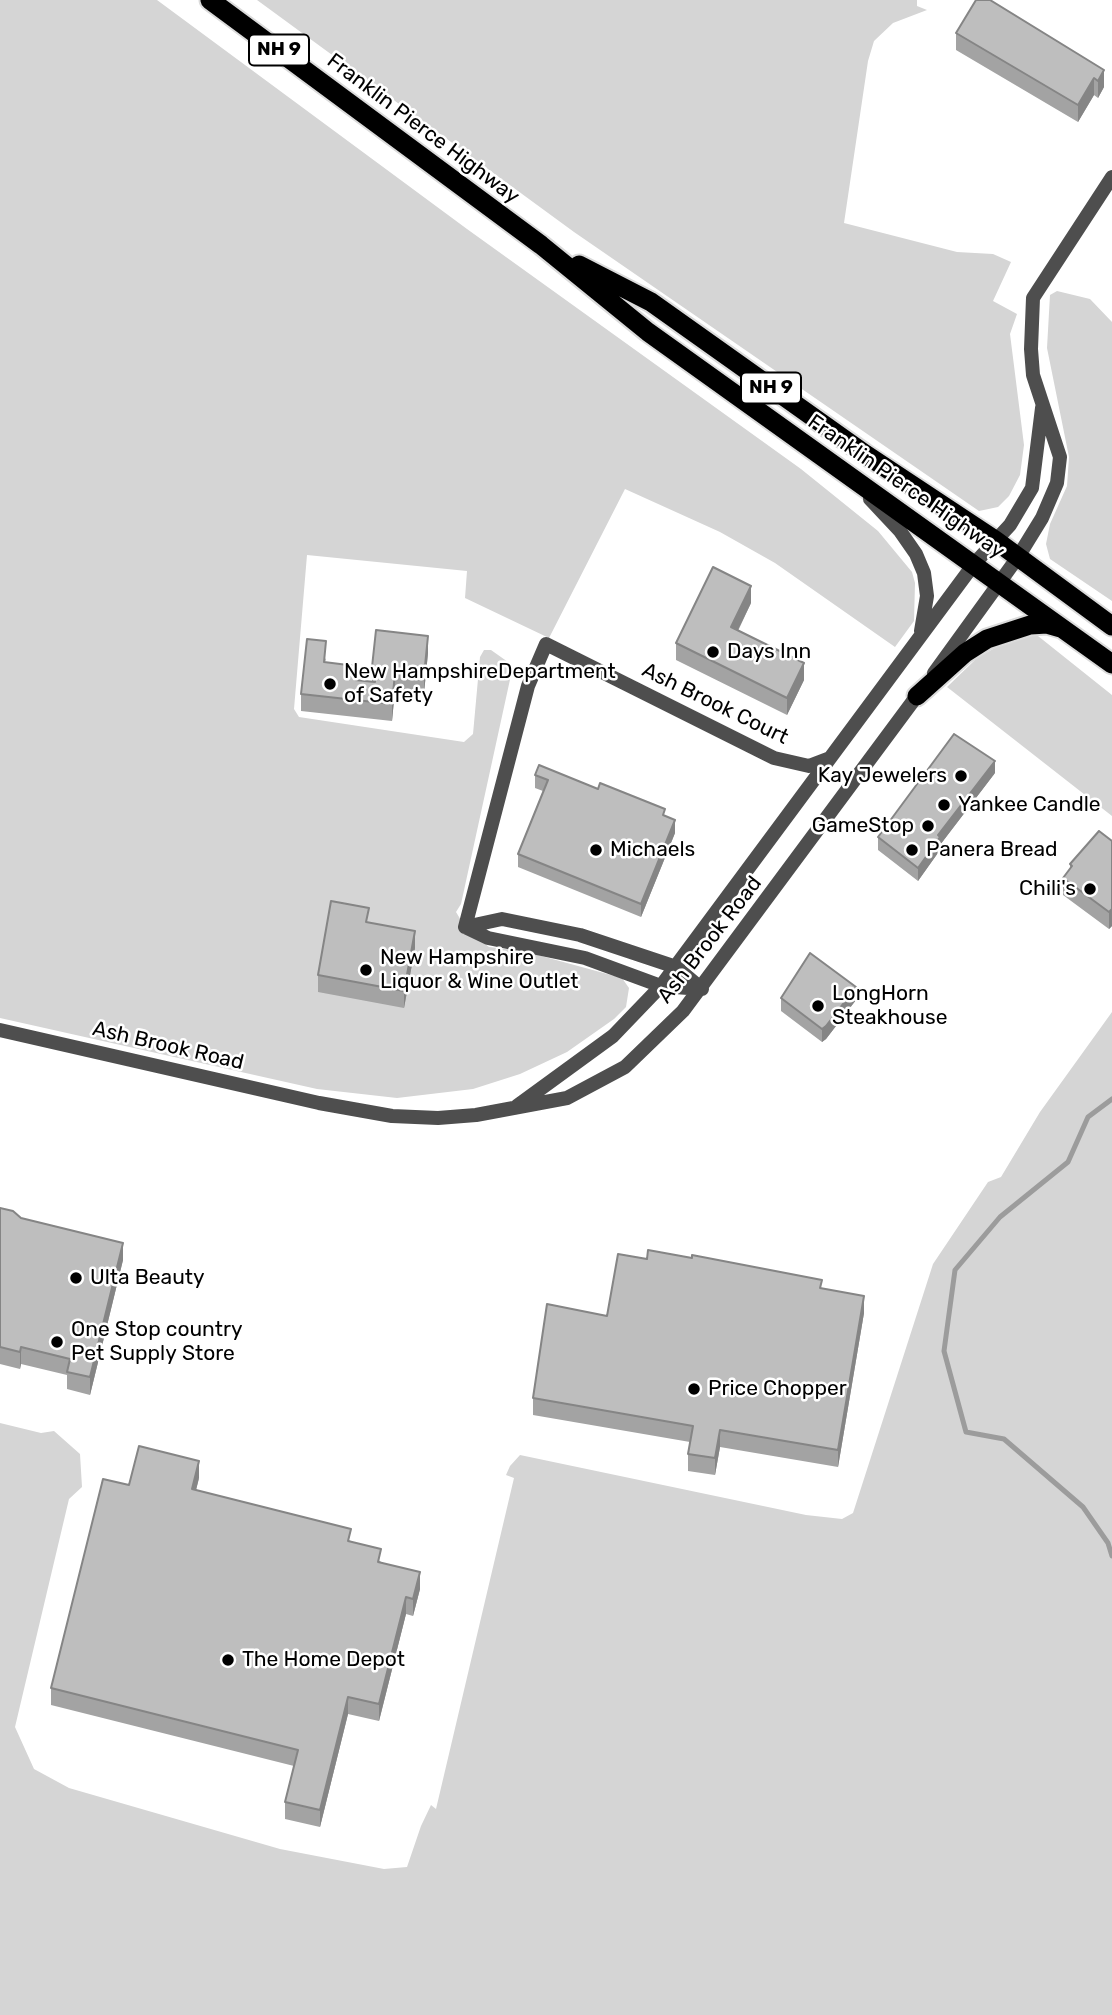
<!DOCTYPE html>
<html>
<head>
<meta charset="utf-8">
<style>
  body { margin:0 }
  canvas { display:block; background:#fff }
</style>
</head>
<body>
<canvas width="1112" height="2015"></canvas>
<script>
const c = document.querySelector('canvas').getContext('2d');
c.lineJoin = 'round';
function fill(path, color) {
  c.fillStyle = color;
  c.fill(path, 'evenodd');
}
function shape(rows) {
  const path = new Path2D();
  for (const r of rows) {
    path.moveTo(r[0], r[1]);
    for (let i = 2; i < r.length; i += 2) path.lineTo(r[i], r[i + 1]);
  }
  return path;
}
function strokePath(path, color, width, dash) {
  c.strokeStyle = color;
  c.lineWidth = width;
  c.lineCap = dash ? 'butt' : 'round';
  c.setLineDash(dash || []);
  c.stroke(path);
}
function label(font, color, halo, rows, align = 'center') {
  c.font = font + ' Rubik,sans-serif';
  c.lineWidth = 5;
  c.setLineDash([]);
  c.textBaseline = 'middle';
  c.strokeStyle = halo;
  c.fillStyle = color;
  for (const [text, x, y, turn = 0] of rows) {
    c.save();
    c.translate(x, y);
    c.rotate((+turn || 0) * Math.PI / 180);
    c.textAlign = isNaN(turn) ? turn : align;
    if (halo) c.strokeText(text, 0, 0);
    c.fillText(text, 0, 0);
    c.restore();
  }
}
const green = shape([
  [0,0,157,0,467,229,801,469,878,531,912,572,915,583,914,621,895,647,775,563,720,532,625,489,549,638,465,598,467,571,307,555,294,709,299,717,464,742,473,734,480,657,484,650,491,650,508,662,511,675,461,904,456,912,465,927,489,947,523,951,622,978,629,988,626,1007,614,1019,567,1052,520,1074,473,1089,397,1098,317,1089,0,1018],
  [257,0,917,0,917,6,927,10,893,23,874,41,868,61,844,223,957,252,993,254,1011,262,993,301,1017,314,1010,334,1024,445,1020,475,1009,496,998,507,979,511,574,232],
  [1057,291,1090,299,1112,322,1112,601,1050,559,1046,544,1050,524,1067,486,1069,457,1047,348,1050,295],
  [1016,636,1038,636,1112,695,1112,816,947,687,977,658],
  [1112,1012,1112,2015,0,2015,0,1423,41,1433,54,1431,80,1454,82,1487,69,1499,15,1727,34,1769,69,1788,280,1849,384,1869,407,1867,421,1826,431,1805,436,1809,514,1478,506,1475,510,1466,520,1455,806,1515,842,1519,853,1513,933,1264,988,1182,1001,1177,1040,1112]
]);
const stream = shape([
  [1112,1099,1088,1117,1068,1162,1000,1217,955,1270,944,1351,966,1432,1004,1439,1083,1507,1108,1543,1112,1556]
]);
const minor = shape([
  [870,499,900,531,916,554,924,573,927,596,921,631],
  [934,673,1018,557,1042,518,1057,483,1060,457,1033,375,1031,349,1033,298,1112,177],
  [465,927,528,686,546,644,774,758,809,766,830,758],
  [465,927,502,919,580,935,676,967,702,989],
  [465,927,488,938,585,958,661,986,702,989],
  [0,1030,319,1103,392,1116,438,1118,476,1115,567,1098,625,1067,683,1011,922,689],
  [517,1106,613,1036,661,986,974,564,1010,525,1032,488,1042,408]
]);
const trunk = shape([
  [210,0,541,245,648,332,1112,664],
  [579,265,651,302,865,454,995,540,1112,626],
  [917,696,965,653,987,639,1030,625,1047,624,1061,628]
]);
const wall = shape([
  [956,33,1104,70,1104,87,1098,98,1094,95,1078,122,956,50],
  [751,603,738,631,804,680,787,715,676,660,676,643],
  [428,653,424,693,395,690,392,721,301,711,301,694,326,658,325,663,356,680,372,682,372,667],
  [995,773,940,845,940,850,918,881,878,850,878,837],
  [535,775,665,816,675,833,641,917,518,867,518,854,543,791,535,788],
  [1112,841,1112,926,1109,929,1063,895,1063,878,1070,869,1070,864],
  [369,922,415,948,404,1008,318,992,318,975],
  [781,998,856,1000,826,1039,822,1042,781,1011],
  [0,1208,21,1218,123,1260,90,1395,67,1389,67,1375,21,1364,20,1369,0,1364],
  [822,1289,864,1313,838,1467,720,1447,715,1475,688,1471,688,1454,690,1442,533,1415,533,1398,607,1316],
  [199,1478,196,1490,351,1541,420,1589,413,1616,406,1614,379,1721,348,1714,320,1827,285,1819,285,1802,294,1766,51,1705,51,1688]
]);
const shadedWall = shape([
  [1104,70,1104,87,1098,98,1098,81],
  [1094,78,1094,95,1078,122,1078,105],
  [751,586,751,603,731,644,731,627],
  [428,636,428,653,424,693,424,676],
  [804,663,804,680,787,715,787,698],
  [395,673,395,690,392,721,392,704],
  [995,761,995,773,940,845,940,850,918,881,918,868,938,835],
  [675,820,675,833,641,917,641,904],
  [1112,909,1112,926,1109,929,1109,912],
  [415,931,415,948,404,1008,404,991],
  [856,987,856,1000,826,1039,822,1042,822,1029],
  [123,1243,123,1260,90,1395,90,1377],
  [864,1296,864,1313,838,1467,838,1450],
  [21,1347,21,1364,20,1369,20,1352],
  [720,1430,720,1447,715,1475,715,1458],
  [199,1461,199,1478,192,1506,192,1489],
  [420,1572,420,1589,413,1616,413,1599],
  [406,1597,406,1614,379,1721,379,1704],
  [348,1697,348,1714,320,1827,320,1810]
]);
const building = shape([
  [976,0,990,0,1104,70,1098,81,1094,78,1078,105,956,33,976,0],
  [713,567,751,586,731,627,804,663,787,698,676,643,713,567],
  [376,630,428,636,424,676,395,673,392,704,301,694,307,639,326,641,324,662,356,666,355,680,375,682,376,668,372,667,376,630],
  [954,734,995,761,938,835,940,837,918,868,878,837,954,734],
  [539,765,598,789,600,783,665,809,663,815,675,820,641,904,518,854,548,780,535,775,539,765],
  [1099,831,1112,841,1112,909,1109,912,1063,878,1072,866,1070,864,1099,831],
  [331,901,369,908,366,922,415,931,404,991,318,975,331,901],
  [810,953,856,987,826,1026,822,1029,781,998,810,953],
  [0,1208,13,1211,21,1218,123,1243,90,1377,67,1372,70,1359,21,1347,20,1352,0,1347,0,1208],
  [648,1250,692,1258,692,1255,822,1280,820,1288,864,1296,838,1450,720,1430,715,1458,688,1454,693,1426,533,1398,547,1304,607,1316,618,1254,647,1259,648,1250],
  [139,1446,199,1461,192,1489,351,1529,348,1541,381,1549,378,1562,420,1572,413,1599,406,1597,379,1704,348,1697,320,1810,285,1802,298,1750,51,1688,103,1479,129,1485,139,1446]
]);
const markers = [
  [713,652,7,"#000"],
  [330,684,7,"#000"],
  [961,776,7,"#000"],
  [944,805,7,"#000"],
  [928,826,7,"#000"],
  [596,850,7,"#000"],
  [912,850,7,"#000"],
  [1090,889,7,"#000"],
  [366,970,7,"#000"],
  [818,1006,7,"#000"],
  [76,1278,7,"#000"],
  [57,1342,7,"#000"],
  [694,1389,7,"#000"],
  [228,1660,7,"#000"]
];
const shields = [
  [279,50,60],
  [771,388,60]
];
const shieldNames = [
  ["NH 9",279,50],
  ["NH 9",771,388]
];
const streetNames = [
  ["Franklin Pierce Highway",423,129,37],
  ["Franklin Pierce Highway",906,487,35],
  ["Ash Brook Court",715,704,26],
  ["Ash Brook Road",710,940,-52],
  ["Ash Brook Road",168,1046,13]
];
const poiNames = [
  ["Days Inn",727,652],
  ["New HampshireDepartment",344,672],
  ["of Safety",344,696],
  ["Kay Jewelers",947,776,"right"],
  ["Yankee Candle",958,805],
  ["GameStop",914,826,"right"],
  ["Michaels",610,850],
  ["Panera Bread",926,850],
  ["Chili's",1076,889,"right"],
  ["New Hampshire",380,958],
  ["Liquor & Wine Outlet",380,982],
  ["LongHorn",832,994],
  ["Steakhouse",832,1018],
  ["Ulta Beauty",90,1278],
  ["One Stop country",71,1330],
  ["Pet Supply Store",71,1354],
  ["Price Chopper",708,1389],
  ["The Home Depot",242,1660]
];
fill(green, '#d5d5d5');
strokePath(stream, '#9c9c9c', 5);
strokePath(trunk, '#dbdbdb', 23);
strokePath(minor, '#4e4e4e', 14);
strokePath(trunk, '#000', 19);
fill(wall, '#a3a3a3');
fill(shadedWall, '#858585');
fill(building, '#bebebe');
strokePath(building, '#858585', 2);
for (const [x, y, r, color] of markers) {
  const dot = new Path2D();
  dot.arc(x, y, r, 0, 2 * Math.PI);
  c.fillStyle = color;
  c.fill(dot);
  strokePath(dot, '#fff', 2.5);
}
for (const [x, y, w] of shields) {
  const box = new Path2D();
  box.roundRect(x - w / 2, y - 15.5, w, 31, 5);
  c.fillStyle = '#fff';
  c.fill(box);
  strokePath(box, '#000', 2);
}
label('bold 19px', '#000', null, shieldNames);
label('21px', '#000', '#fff', streetNames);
label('21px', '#000', '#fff', poiNames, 'left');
</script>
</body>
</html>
